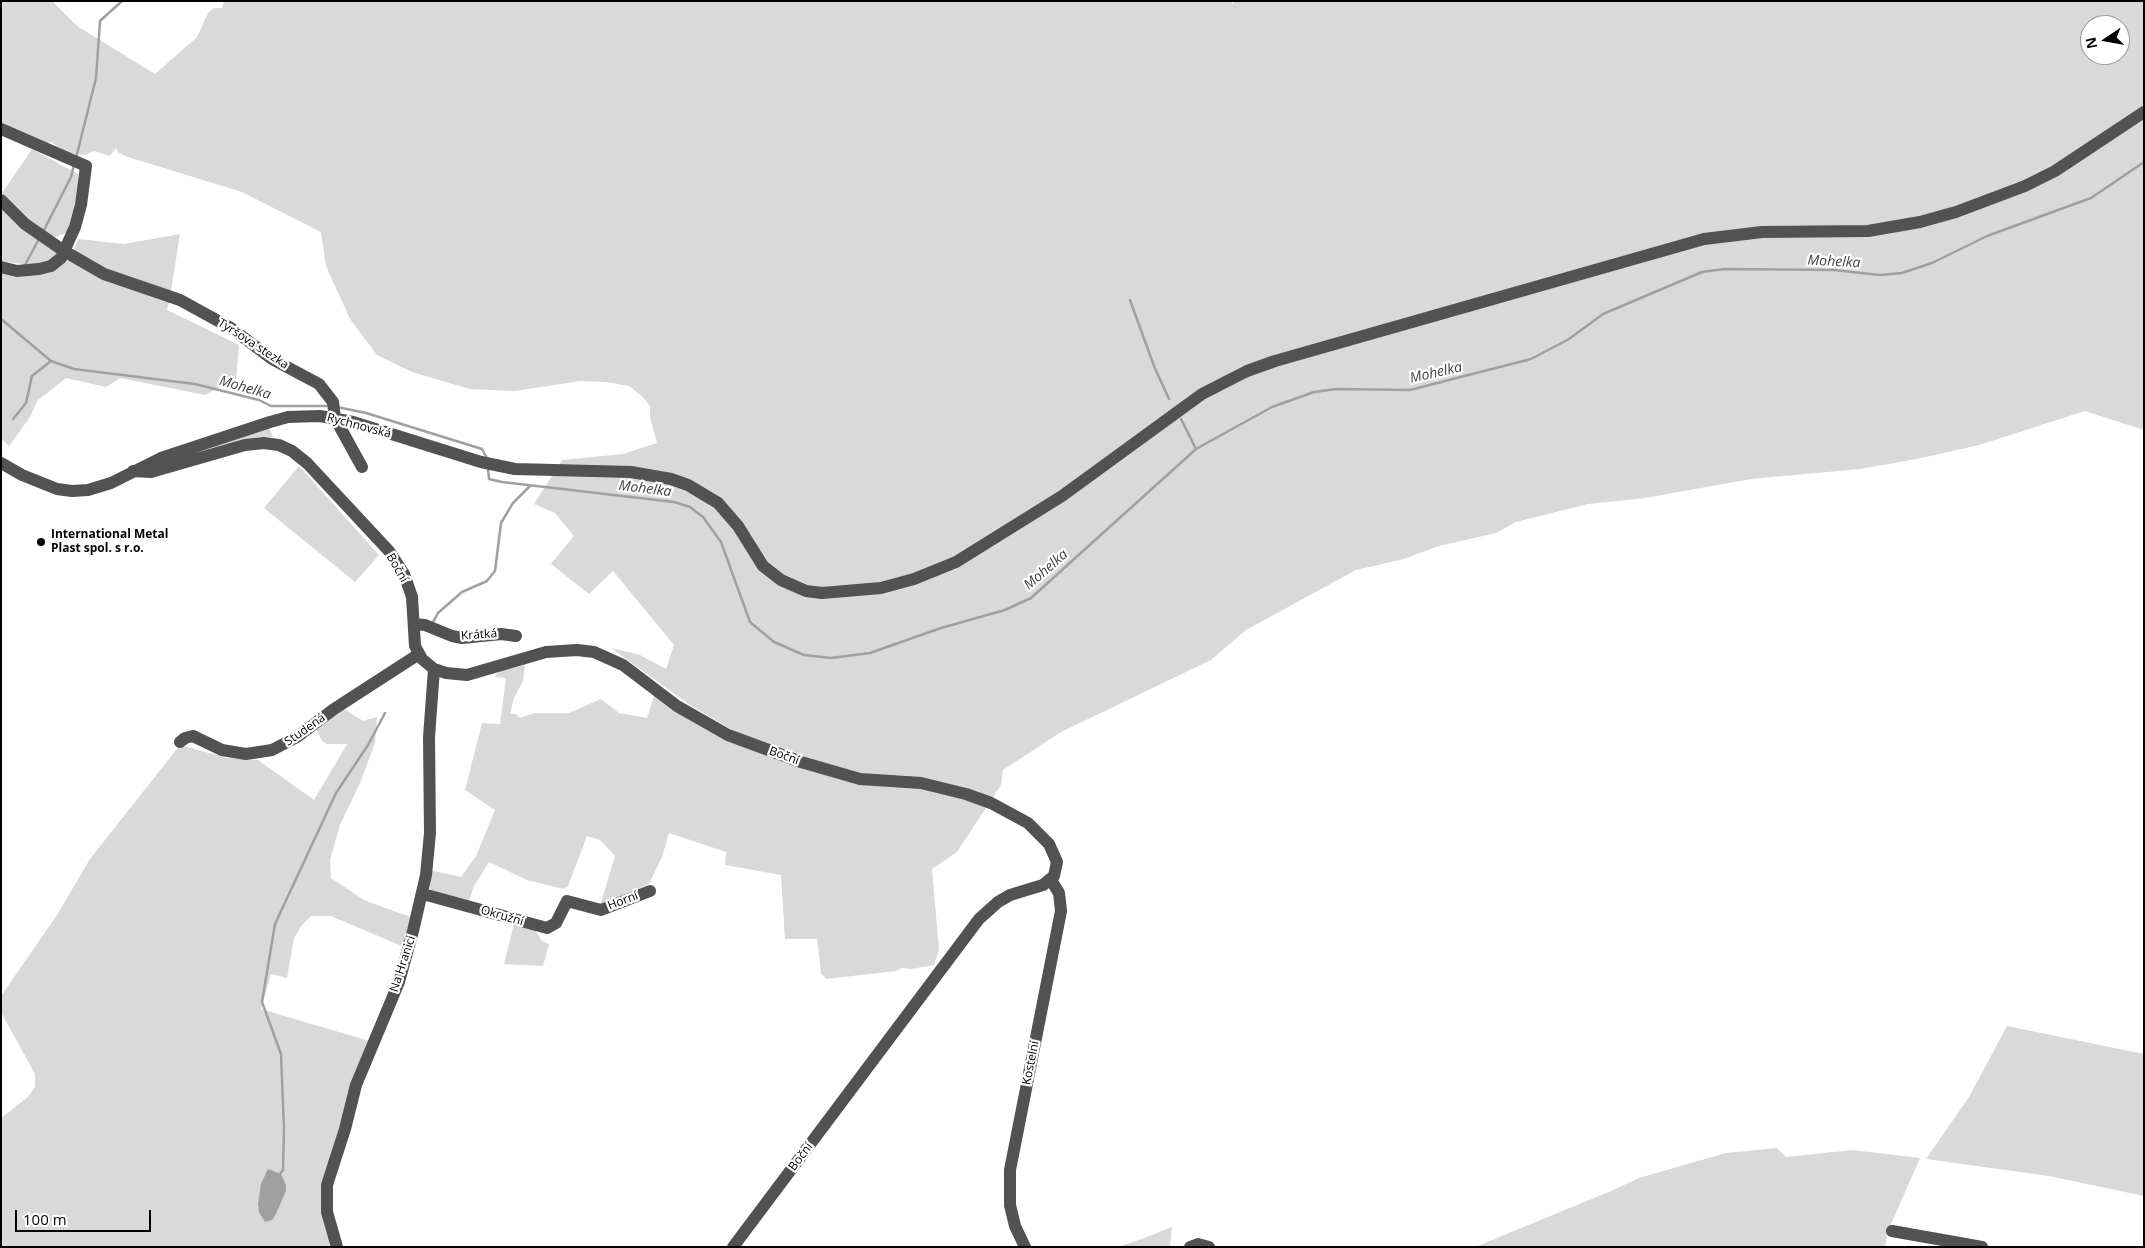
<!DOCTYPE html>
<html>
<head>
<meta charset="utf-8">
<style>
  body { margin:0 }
  #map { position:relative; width:2145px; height:1248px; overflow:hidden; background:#fff; font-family:"Open Sans",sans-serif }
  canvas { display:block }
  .frame { position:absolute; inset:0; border:2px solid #000; pointer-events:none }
  .north { position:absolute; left:2080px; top:15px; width:50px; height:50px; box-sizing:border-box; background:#fff; border:1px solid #999; border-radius:50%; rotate:258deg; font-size:14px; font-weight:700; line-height:20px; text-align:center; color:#000 }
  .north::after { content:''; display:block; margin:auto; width:18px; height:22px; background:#000; clip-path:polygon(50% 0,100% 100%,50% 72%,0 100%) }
  .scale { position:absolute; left:15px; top:1210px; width:136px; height:22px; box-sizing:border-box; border:2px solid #000; border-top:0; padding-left:6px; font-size:15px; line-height:18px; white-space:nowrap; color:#000; -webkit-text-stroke:4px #fff; paint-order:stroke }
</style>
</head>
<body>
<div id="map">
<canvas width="2145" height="1248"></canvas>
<div class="frame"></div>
<div class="north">N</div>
<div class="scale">100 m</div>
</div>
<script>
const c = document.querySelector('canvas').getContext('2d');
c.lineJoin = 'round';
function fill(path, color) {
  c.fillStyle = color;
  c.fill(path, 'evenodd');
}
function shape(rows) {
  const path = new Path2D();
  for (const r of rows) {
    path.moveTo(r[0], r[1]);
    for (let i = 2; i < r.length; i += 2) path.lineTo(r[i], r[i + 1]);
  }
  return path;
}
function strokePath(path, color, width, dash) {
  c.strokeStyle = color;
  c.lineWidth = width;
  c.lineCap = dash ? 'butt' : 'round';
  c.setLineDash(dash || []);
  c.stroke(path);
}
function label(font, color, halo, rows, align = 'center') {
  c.font = font + ' "Open Sans",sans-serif';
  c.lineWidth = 4.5;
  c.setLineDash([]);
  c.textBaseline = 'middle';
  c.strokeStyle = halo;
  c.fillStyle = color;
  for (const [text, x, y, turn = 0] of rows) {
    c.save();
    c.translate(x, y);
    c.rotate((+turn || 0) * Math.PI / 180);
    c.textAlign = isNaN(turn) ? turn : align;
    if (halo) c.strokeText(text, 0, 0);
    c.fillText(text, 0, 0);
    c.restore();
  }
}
const green = shape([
  [1,1,52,1,77,26,155,74,197,37,208,13,214,8,222,8,224,1,1232,1,1232,4,1234,1,2144,1,2144,430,2085,411,1979,445,1917,459,1860,469,1751,479,1645,498,1588,504,1516,522,1496,533,1439,546,1404,559,1356,570,1246,630,1211,660,1061,732,1003,770,1001,785,957,852,932,869,939,950,934,965,911,969,902,968,896,971,826,979,821,973,817,939,785,939,781,875,725,865,726,852,669,833,662,857,649,884,600,906,615,856,600,840,587,836,568,886,563,889,527,880,489,862,474,886,469,901,438,894,430,889,430,870,461,877,476,856,495,810,465,790,482,723,500,724,506,678,494,677,499,671,525,665,523,681,514,698,510,714,516,714,520,718,534,713,569,713,601,699,619,713,647,718,654,696,700,725,743,736,690,705,611,648,640,655,666,669,674,645,613,571,589,594,551,564,574,536,555,513,534,504,562,460,623,454,657,443,650,418,650,406,643,397,629,386,606,382,580,381,515,391,470,389,412,372,377,355,350,319,326,266,321,232,242,192,128,157,119,153,116,148,110,156,94,151,85,155,68,153,51,142,32,149,78,174,77,207,67,232,57,237,50,236,25,217,2,193,32,149,1,134],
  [2090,25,2120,25,2120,55,2090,55],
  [1,207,59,251,56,258,34,266,1,261],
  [180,234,171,291,113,271,72,254,78,239,124,244],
  [68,260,169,302,167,310,239,345,236,379,205,395,120,378,106,387,66,378,37,401,30,417,9,446,1,439,1,272,56,267],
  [269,427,273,437,259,437,161,466],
  [299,466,379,555,355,582,264,508],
  [344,709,363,721,377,717,375,743,360,783,340,825,330,860,331,878,364,900,413,918,404,947,331,916,311,916,302,925,294,938,287,978,271,974,261,1009,369,1041,326,1174,333,1247,1,1247,1,1118,28,1097,35,1087,35,1074,1,1012,1,996,57,915,90,859,180,745,227,758,258,760,314,800,347,744,327,744,322,741,316,729],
  [514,924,535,930,542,941,549,944,543,966,504,964],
  [2007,1026,2144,1054,2144,1196,2049,1176,1926,1159,1969,1097],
  [1777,1148,1786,1157,1852,1150,1920,1158,1888,1231,1885,1247,1475,1247,1611,1191,1639,1178,1726,1153],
  [1172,1227,1170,1247,1117,1247,1139,1240]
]);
const water = shape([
  [268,1169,281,1174,286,1185,286,1191,275,1216,272,1220,265,1222,259,1212,258,1204,261,1184]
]);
const stream = shape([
  [76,158,96,78,100,21,122,1],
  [43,232,71,177,74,165],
  [25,265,39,239],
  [1130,300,1154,366,1169,399],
  [1,319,51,361,74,369,195,384,259,400,271,406,329,406],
  [337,407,366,413,482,449,488,460],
  [13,419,26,403,32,376,51,361],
  [1181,419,1196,449],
  [488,468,489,479,502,482,674,502,690,507,703,517,721,542,750,622,774,642,804,655,831,658,870,653,941,628,1005,610,1031,598,1196,449,1272,407,1314,392,1336,389,1410,390,1531,359,1569,339,1603,314,1702,272,1724,269,1834,270,1880,275,1902,273,1932,263,1987,236,2091,198,2144,162],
  [432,624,438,613,462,592,487,581,495,571,501,523,513,503,530,486],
  [280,1174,283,1170,284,1129,281,1054,262,1002,275,924,336,793,368,745,385,713]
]);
const minor = shape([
  [1,129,86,166,81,205,75,227,61,258,51,266,39,269,17,271,1,267],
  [1,200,25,224,64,251,104,274,180,300,231,328,272,359,319,384,333,402,335,418,362,467],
  [1,463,22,475,57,489,72,491,88,490,111,483,161,458,270,422,288,417,320,416,353,422,481,462,515,469,631,472,671,479,688,485,718,503,738,526,763,566,781,580,806,591,822,593,881,588,914,579,956,562,1062,496,1202,394,1247,371,1275,361,1704,239,1762,232,1868,231,1920,222,1956,212,2025,186,2055,171,2144,112],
  [133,471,151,472,245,445,264,443,279,445,292,451,307,463,389,551,404,574,412,597,415,646,422,659,434,669,446,673,467,675,546,652,577,650,594,652,623,665,677,706,728,735,801,762,860,779,921,783,966,794,991,803,1028,823,1049,844,1057,862,1054,876,1043,885,1010,895,998,902,979,919,733,1247],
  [414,624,425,625,452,636,462,638,501,634,516,636],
  [180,742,185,738,193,736,222,750,246,754,272,750,297,737,334,709,419,654],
  [423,894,547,928,556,923,567,901,601,910,650,891],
  [1892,1231,1982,1247],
  [337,1247,327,1212,327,1185,345,1129,356,1085,399,982,413,931,426,875,430,833,429,737,434,669],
  [1025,1247,1015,1226,1010,1205,1010,1170,1061,911,1059,893,1051,880],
  [1190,1247,1198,1244,1209,1247]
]);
const markers = [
  [41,542,5,"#000"]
];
const streetNames = [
  ["Tyršova stezka",253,344,33],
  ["Rychnovská",359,426,15],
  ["Boční",397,568,60],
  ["Krátká",479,635,-4],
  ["Studená",305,730,-35],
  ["Boční",784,756,20],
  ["Horní",623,901,-21],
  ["Okružní",502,916,16],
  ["Na Hranici",403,964,-72],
  ["Kostelní",1031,1063,-79],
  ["Boční",801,1157,-53]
];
const poiNames = [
  ["International Metal",51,535],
  ["Plast spol. s r.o.",51,549]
];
const waterNames = [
  ["Mohelka",1834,262,3],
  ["Mohelka",1436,373,-13],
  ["Mohelka",245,388,16],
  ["Mohelka",645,489,7],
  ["Mohelka",1046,570,-41]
];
fill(green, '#d9d9d9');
fill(water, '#a0a0a0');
strokePath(stream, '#a0a0a0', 2.5);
strokePath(minor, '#525252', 12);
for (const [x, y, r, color] of markers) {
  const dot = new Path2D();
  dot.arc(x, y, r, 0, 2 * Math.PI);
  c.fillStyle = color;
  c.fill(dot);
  strokePath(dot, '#fff', 2);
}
label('12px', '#000', '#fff', streetNames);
label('bold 12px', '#000', '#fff', poiNames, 'left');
label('italic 14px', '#414141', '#fff', waterNames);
</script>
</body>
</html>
